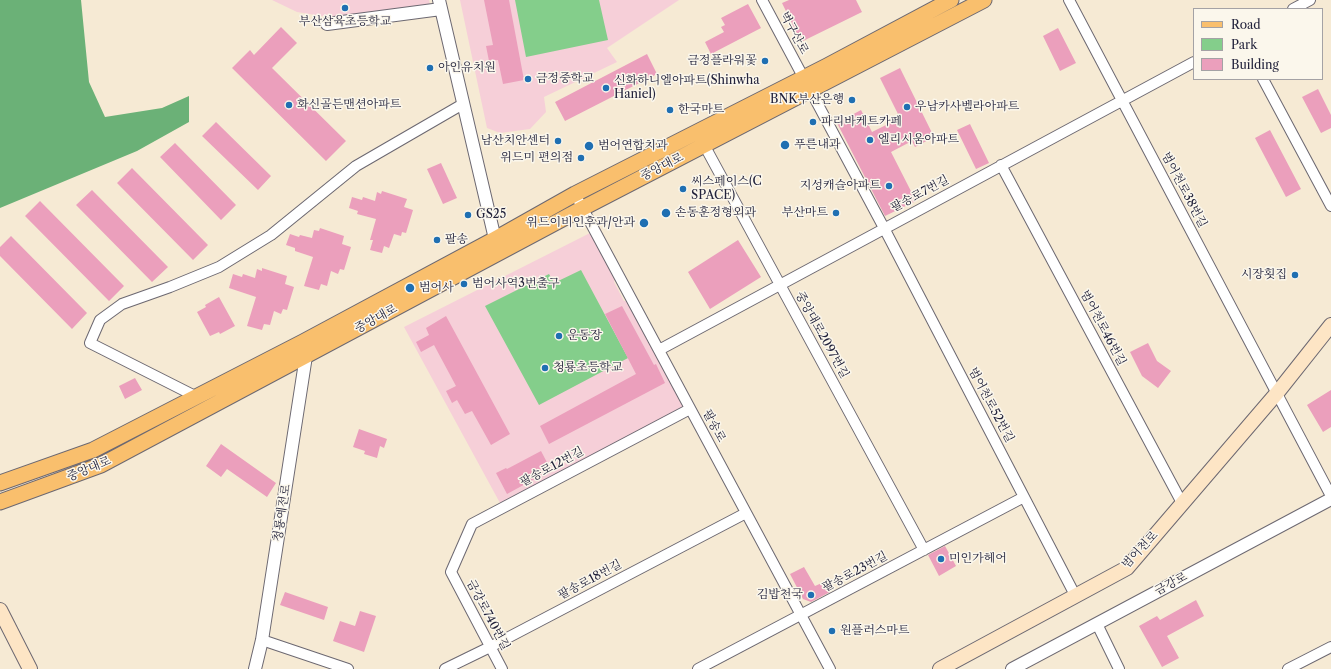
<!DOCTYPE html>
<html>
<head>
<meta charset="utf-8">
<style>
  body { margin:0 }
  #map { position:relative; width:1331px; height:669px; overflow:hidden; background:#f6ead4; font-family:"Libre Caslon Text",serif }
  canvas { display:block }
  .legend { position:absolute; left:1193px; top:8px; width:130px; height:72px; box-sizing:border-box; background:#fbf7ec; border:1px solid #a4a2a5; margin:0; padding:5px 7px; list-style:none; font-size:12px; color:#22223b }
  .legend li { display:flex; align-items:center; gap:8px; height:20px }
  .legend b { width:20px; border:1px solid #a4a2a5 }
</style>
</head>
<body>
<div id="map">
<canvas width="1331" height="669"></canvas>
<ul class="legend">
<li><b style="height:5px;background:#f9bf6d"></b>Road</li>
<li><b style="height:11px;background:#84ce8b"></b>Park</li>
<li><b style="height:11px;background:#eb9fbc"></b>Building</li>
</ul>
</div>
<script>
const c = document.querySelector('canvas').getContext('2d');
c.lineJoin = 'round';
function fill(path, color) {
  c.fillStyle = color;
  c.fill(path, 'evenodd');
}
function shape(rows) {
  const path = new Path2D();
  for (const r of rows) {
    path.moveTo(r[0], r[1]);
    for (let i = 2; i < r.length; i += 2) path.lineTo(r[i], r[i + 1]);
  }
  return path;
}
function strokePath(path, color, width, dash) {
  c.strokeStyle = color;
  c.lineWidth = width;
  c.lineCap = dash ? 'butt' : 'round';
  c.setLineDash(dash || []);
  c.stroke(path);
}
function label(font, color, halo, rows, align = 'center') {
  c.font = font + ' "Libre Caslon Text","Noto Serif KR",serif';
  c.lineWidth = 3;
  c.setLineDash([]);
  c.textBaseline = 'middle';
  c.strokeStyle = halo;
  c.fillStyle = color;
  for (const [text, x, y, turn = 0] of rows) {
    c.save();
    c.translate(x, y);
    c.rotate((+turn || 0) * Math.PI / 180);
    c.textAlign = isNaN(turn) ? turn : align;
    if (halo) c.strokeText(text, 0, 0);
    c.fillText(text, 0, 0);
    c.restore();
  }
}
const built = shape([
  [272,0,429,0,430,5,328,17,297,12],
  [460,0,679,0,607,48,617,62,544,97,546,112,530,129,500,133,487,128],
  [592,232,615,279,614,282,624,301,628,301,684,409,500,503,404,327]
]);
const green = shape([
  [515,0,599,0,608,40,526,57],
  [581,270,628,358,539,405,485,306,549,274,554,283]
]);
const forest = shape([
  [0,0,81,0,89,82,105,117,162,108,189,96,189,122,137,151,0,208]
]);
const building = shape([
  [484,0,509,0,524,80,503,84,498,60,489,61,486,46,493,45],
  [789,0,856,0,862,12,801,42,782,3],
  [748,4,761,28,711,54,705,42,724,32,721,27,725,25,721,18],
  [281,27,297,43,272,68,346,141,326,161,232,68,250,50,254,55],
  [1058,28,1076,63,1060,71,1043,36],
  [647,54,657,74,565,121,555,102],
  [900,68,934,137,915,147,912,141,891,152,916,201,885,216,837,123,861,110,872,132,900,118,880,78],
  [1318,89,1331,115,1331,128,1321,133,1302,97],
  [216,122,271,176,258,190,202,136],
  [970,124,989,163,976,169,957,130],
  [1270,130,1301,189,1286,197,1255,138],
  [175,143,236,205,221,220,160,157],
  [441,163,457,198,443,204,427,169],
  [132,168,208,245,193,260,117,183],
  [92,190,168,267,152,282,76,205],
  [382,191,407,199,404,207,413,210,406,233,402,232,401,236,394,234,389,248,384,246,382,253,370,250,373,240,370,240,376,219,357,214,358,211,349,208,352,197,362,200,363,197,375,201,377,192,381,194],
  [40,201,124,286,109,301,25,216],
  [320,228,344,236,342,244,351,247,344,270,340,269,338,274,331,271,327,286,321,284,319,290,304,286,313,257,295,251,295,248,286,245,290,234,299,237,300,235,312,238,314,230,319,231],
  [11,236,87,313,72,329,0,256,0,247],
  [738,240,761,277,710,309,688,272],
  [262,268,287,276,285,284,294,287,287,310,283,309,281,314,274,311,270,325,264,324,262,330,247,326,256,297,229,288,233,274,242,277,243,274,255,278,257,269,262,271],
  [219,297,235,326,220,334,219,332,210,336,197,312,206,307,205,305],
  [622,306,654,365,656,364,665,383,549,444,540,426,636,374,605,314],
  [446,316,510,434,491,445,472,411,465,414,457,400,452,403,446,391,456,386,434,345,421,352,416,342,429,335,426,328],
  [1148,343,1157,361,1171,371,1158,388,1142,376,1130,352],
  [135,378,142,390,125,399,119,386],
  [1331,390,1331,427,1323,432,1307,405],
  [359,429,387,439,384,448,380,446,377,458,364,454,365,451,353,447],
  [221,444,276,483,267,497,227,469,221,477,206,466],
  [541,451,551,470,507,494,496,473,506,468,507,469],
  [945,546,956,566,939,576,928,555],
  [804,567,815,586,824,582,830,592,811,602,803,599,790,574],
  [285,592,328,607,324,620,280,605],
  [1196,600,1204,616,1167,636,1179,658,1162,667,1139,626,1157,616,1160,620],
  [360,611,376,616,364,652,333,641,340,621,355,626]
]);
const minor = shape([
  [762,0,884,228,1075,595],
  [1069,0,1331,496],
  [1293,9,1310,0],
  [1263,79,1331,206],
  [702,141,924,550],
  [1001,165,1182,503],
  [575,194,830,669],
  [659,350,1194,62],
  [197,397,90,343,100,320,122,304,170,287,219,267,271,235,356,166,463,104],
  [1097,624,1119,669],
  [262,640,348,669],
  [445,669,490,647,746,513],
  [502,669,451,572,472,524,690,409],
  [698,669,1024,497],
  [1288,669,1331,647]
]);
const tertiary = shape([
  [439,0,495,239],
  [327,24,441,9],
  [255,669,262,640,306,356],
  [1012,669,1331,499]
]);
const secondary = shape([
  [0,610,30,669],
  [940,669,1127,568,1277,393,1331,325]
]);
const primary = shape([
  [0,483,93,450,303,342,495,239,575,194,827,66,951,0],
  [0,502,101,465,583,208,984,0]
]);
const markers = [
  [345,8,4,"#1f6fb2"],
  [765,61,4,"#1f6fb2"],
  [430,68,4,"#1f6fb2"],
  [528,79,4,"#1f6fb2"],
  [606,88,4,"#1f6fb2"],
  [852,100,4,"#1f6fb2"],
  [289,105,4,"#1f6fb2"],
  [907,107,4,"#1f6fb2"],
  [670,110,4,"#1f6fb2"],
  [813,122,4,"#1f6fb2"],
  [870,140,4,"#1f6fb2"],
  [558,141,4,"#1f6fb2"],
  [785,145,5,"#1f6fb2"],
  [589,146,5,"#1f6fb2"],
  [581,158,4,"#1f6fb2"],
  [889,186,4,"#1f6fb2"],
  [683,189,4,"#1f6fb2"],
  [666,213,5,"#1f6fb2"],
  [836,213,4,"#1f6fb2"],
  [468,215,4,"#1f6fb2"],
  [644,223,5,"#1f6fb2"],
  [437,240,4,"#1f6fb2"],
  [1295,275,4,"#1f6fb2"],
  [464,284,4,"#1f6fb2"],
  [410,288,5,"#1f6fb2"],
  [559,336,4,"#1f6fb2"],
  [545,368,4,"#1f6fb2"],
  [941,559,4,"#1f6fb2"],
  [811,595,4,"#1f6fb2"],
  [832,631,4,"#1f6fb2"]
];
const poiNames = [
  ["부산삼육초등학교",345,22,"center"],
  ["금정플라워꽃",757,61,"right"],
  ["아인유치원",438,68],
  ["금정중학교",536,79],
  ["신화하니엘아파트(Shinwha",614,81],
  ["Haniel)",614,95],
  ["BNK부산은행",844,100,"right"],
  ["화신골든맨션아파트",297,105],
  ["우남카사벨라아파트",915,107],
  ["한국마트",678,110],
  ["파리바케트카페",821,122],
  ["엘리시움아파트",878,140],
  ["남산치안센터",550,141,"right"],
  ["푸른내과",794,145],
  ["범어연합치과",598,146],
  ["위드미 편의점",573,158,"right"],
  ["씨스페이스(C",691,182],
  ["SPACE)",691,196],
  ["지성캐슬아파트",881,186,"right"],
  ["손동훈정형외과",675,213],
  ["부산마트",828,213,"right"],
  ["GS25",476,215],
  ["위드이비인후과/안과",635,223,"right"],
  ["팔송",445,240],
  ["시장횟집",1287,275,"right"],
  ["범어사역3번출구",472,284],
  ["범어사",419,288],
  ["운동장",567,336],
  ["청룡초등학교",553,368],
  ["미인가헤어",949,559],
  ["김밥천국",803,595,"right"],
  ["원플러스마트",840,631]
];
const streetNames = [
  ["벅구산로",794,33,62],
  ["중앙대로",662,167,-27],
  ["범어천로38번길",1184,190,62],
  ["팔송로7번길",920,194,-28],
  ["중앙대로",376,319,-28],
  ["범어천로46번길",1103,328,62],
  ["중앙대로2097번길",822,335,61],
  ["범어천로52번길",991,405,62],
  ["팔송로",714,426,62],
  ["팔송로12번길",552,467,-28],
  ["중앙대로",89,469,-22],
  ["청룡예전로",282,513,-81],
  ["범어천로",1140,550,-47],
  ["팔송로23번길",855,572,-28],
  ["팔송로18번길",590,580,-28],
  ["금강로",1171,584,-28],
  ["금강로740번길",488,615,62]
];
fill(built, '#f6cfd8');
fill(green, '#84ce8b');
fill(forest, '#6bb177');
fill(building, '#eb9fbc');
strokePath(minor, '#6c6871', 12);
strokePath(tertiary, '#6c6871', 14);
strokePath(secondary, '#6c6871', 16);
strokePath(primary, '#6c6871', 17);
strokePath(minor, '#fff', 10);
strokePath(tertiary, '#fff', 12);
strokePath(secondary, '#fde5c5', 14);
strokePath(primary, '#f9bf6d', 15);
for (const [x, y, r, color] of markers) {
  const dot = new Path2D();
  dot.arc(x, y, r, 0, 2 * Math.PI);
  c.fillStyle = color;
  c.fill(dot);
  strokePath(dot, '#fbf7ec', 1.5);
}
label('12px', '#22223b', '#fbf7ec', poiNames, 'left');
label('12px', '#22223b', '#fbf7ec', streetNames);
</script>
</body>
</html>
